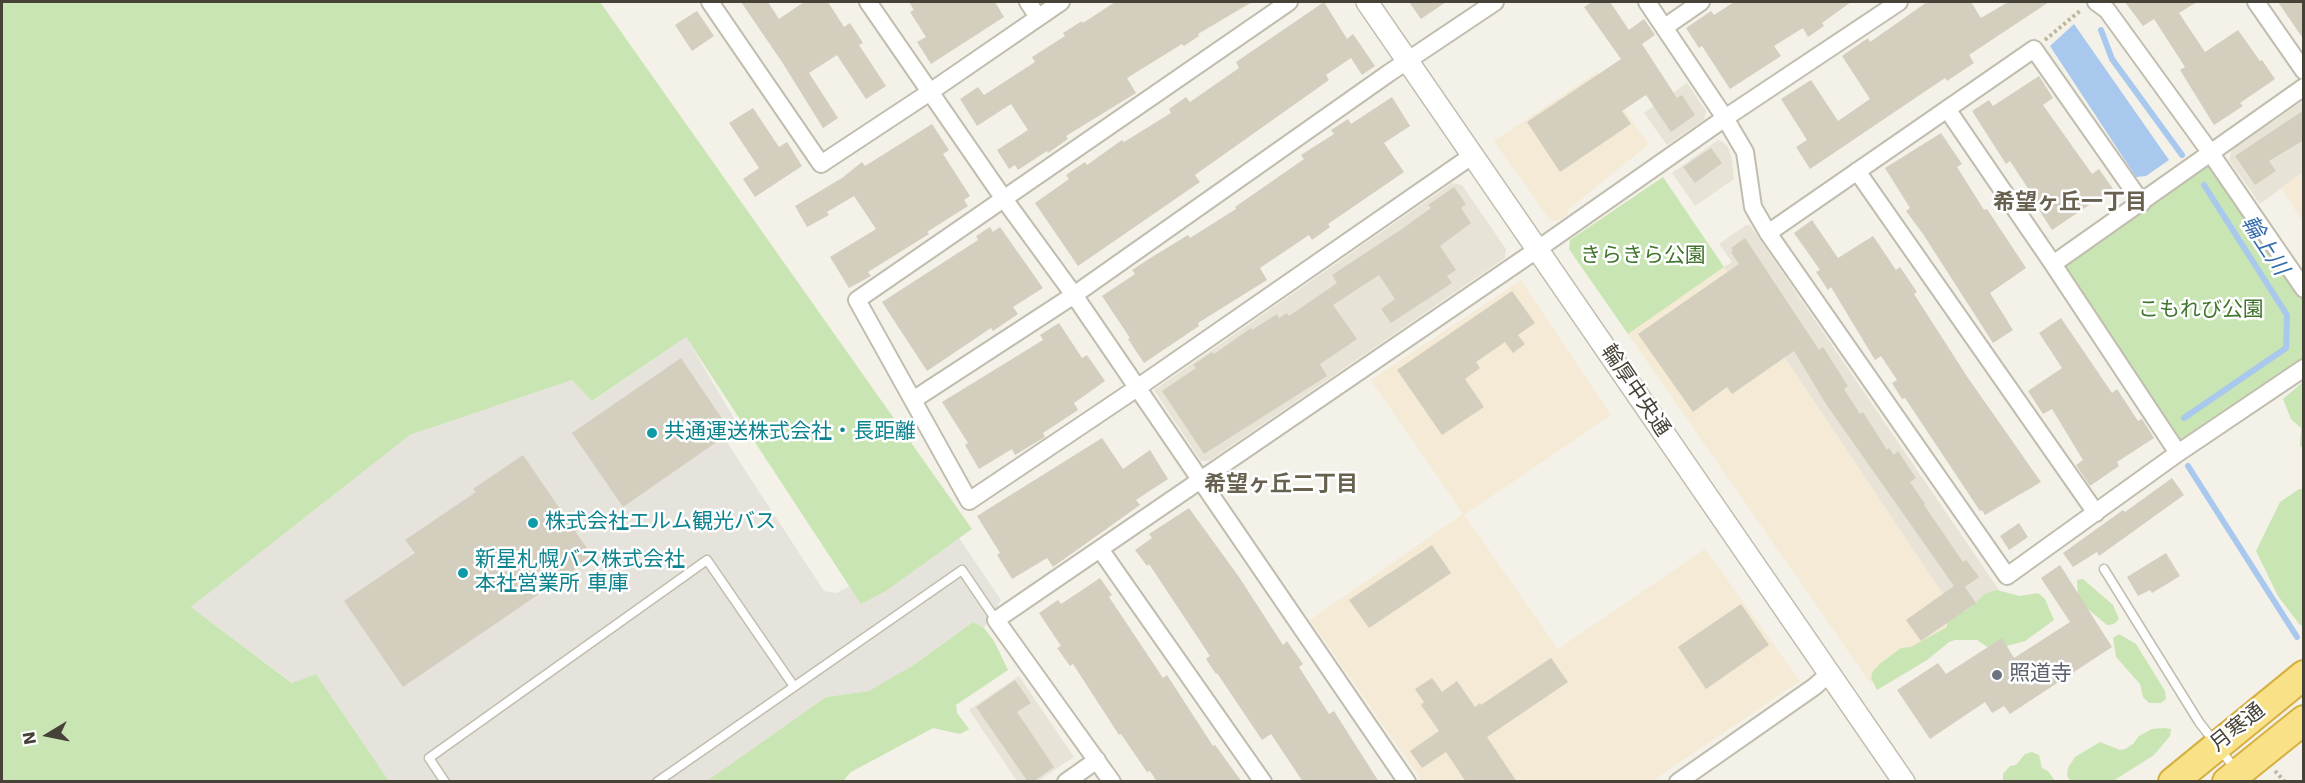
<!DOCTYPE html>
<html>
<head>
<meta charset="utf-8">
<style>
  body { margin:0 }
  #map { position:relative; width:2305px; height:783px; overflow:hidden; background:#f3f1e8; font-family:"DejaVu Sans",sans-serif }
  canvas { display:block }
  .frame { position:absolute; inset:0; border:3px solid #464237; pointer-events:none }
  .north { position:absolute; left:18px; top:705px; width:60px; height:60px; -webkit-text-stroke:4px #fff; paint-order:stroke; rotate:260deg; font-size:16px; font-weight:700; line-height:24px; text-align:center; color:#464237 }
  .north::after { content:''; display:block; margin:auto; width:21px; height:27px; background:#464237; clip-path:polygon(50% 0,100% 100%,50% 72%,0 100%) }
</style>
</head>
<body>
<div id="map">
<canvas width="2305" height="783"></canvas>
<div class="frame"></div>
<div class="north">N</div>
</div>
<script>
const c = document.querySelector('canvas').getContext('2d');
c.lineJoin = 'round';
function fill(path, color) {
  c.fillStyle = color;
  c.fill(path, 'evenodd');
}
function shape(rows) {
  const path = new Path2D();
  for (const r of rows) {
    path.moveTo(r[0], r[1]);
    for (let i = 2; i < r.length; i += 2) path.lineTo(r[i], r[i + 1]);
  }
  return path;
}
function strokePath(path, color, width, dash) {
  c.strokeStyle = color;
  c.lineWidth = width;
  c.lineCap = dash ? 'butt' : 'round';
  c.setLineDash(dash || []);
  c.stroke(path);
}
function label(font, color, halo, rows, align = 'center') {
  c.font = font + ' "DejaVu Sans","Noto Sans JP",sans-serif';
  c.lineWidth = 5;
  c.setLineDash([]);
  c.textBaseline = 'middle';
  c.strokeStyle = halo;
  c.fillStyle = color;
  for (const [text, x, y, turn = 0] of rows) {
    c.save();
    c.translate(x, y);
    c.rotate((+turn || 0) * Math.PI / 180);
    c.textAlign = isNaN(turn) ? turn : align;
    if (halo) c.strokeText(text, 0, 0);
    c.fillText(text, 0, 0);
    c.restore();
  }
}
const residential = shape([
  [1687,83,1706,111,1704,120,1667,145,1644,113],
  [2303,101,2303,172,2260,204,2229,160,2232,149],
  [1718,140,1723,142,1728,147,1732,160,1734,179,1695,206,1672,173],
  [1452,183,1462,185,1506,249,1505,258,1209,461,1201,461,1154,390],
  [1746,225,1750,225,2001,593,1961,621,1724,267,1732,262,1719,244],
  [1019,676,1074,757,1038,781,1017,781,969,710]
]);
const commercial = shape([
  [1597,72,1649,144,1568,210,1568,214,1557,221,1550,220,1494,141],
  [2303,172,2303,222,2281,188],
  [1724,267,1961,621,1871,684,1628,334],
  [1521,280,1611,415,1464,515,1558,649,1705,549,1800,681,1652,781,1422,781,1310,620,1463,514,1371,380]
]);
const industrial = shape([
  [686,337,742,432,728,444,824,591,836,593,850,586,862,603,886,591,959,538,1001,600,984,628,973,622,899,675,869,691,826,697,707,782,389,781,316,674,293,683,191,607,410,435,572,380,593,401]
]);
const green = shape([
  [2,2,600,2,972,529,886,591,861,604,686,337,592,401,572,380,410,435,191,607,292,683,316,674,389,781,2,781],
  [2210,152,2303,289,2303,368,2178,453,2053,264],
  [1663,177,1724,267,1628,334,1569,249,1570,240],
  [2303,382,2303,448,2300,446,2301,428,2291,419,2283,399],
  [2299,489,2304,489,2303,626,2300,625,2278,596,2256,551,2280,502],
  [2083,579,2113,605,2119,619,2114,624,2107,625,2083,605,2078,598,2077,580],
  [1997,590,2020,596,2038,593,2045,599,2054,620,2025,641,1992,650,1977,640,1955,640,1949,642,1927,660,1877,690,1871,678,1873,671,1881,663,1901,648,1911,647,1947,627,1949,596,1961,605,1965,612,1985,594],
  [973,622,984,628,994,641,1008,670,956,705,957,713,969,729,960,734,933,728,851,772,843,781,707,781,826,697,869,691,912,666],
  [2119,634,2136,644,2165,691,2166,699,2161,703,2149,703,2143,697,2140,684,2116,657,2113,638],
  [2164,728,2171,729,2170,736,2154,755,2113,781,2071,781,2067,776,2068,768,2075,757,2100,742,2120,750,2125,749,2133,744,2139,736,2152,729],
  [2032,752,2039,755,2042,768,2048,771,2055,781,2003,781,2003,774,2010,766,2016,765,2025,754]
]);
const water = shape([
  [2074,24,2169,160,2146,176,2136,177,2050,46]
]);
const stream = shape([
  [2101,30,2112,59,2182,155],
  [2184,418,2286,348,2287,315,2204,185],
  [2188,466,2297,637]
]);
const building = shape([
  [741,2,768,2,779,19,804,2,828,2,844,27,850,23,863,43,859,45,886,86,866,99,837,55,809,73,838,118,823,128,782,62],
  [909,2,995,2,1004,17,931,64,917,42,926,37,910,12,914,10],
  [1115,2,1252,2,1198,34,1199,36,1184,46,1182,44,1127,78,1136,93,1066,136,1068,139,1048,153,1047,151,1018,170,1015,165,1009,169,997,150,1028,130,1011,104,977,126,960,99,978,87,984,95,1035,62,1032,57,1065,36,1063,33,1082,21,1083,23],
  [1324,2,1347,39,1353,34,1375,66,1362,75,1351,58,1326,75,1329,80,1195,175,1200,182,1078,266,1035,203,1069,179,1066,175,1085,162,1087,165,1122,140,1124,142,1171,113,1169,109,1186,97,1190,102,1239,68,1236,62],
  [1409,2,1446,2,1421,19],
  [1592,2,1610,2,1629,30,1644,19,1655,35,1642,44,1677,98,1682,95,1695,115,1671,132,1646,95,1622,111,1631,124,1560,172,1527,122,1621,59,1584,7],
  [1734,2,1851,2,1822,23,1824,26,1808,37,1803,28,1774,46,1781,56,1730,89,1702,46,1699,48,1686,28,1711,11,1714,15],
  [1927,2,1971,2,1981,18,2008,2,2049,2,1969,55,1974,63,1947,81,1945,78,1810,169,1796,147,1807,140,1781,99,1811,80,1838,121,1870,99,1842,56,1868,38,1870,42],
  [2125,2,2197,2,2179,13,2205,52,2238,30,2260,61,2262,60,2275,79,2240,103,2243,106,2214,125,2180,70,2185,67,2154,19,2143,26],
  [2278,2,2304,2,2304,40],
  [697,11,714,36,692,51,675,25],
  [2039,76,2053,98,2043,105,2092,174,2099,169,2113,189,2052,230,2039,210,2041,208,2010,161,2006,164,1972,111,1989,100,1993,106],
  [1392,97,1410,126,1384,143,1404,172,1328,224,1330,227,1312,240,1309,235,1260,268,1267,280,1198,323,1199,326,1144,363,1128,339,1130,338,1102,296,1135,274,1132,270,1152,257,1188,235,1190,238,1236,209,1235,207,1304,159,1301,155,1334,134,1331,130,1348,119,1351,124],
  [753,108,779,147,787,142,802,166,755,197,743,179,759,168,729,123],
  [2304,110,2304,140,2269,161,2276,171,2255,185,2235,156],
  [932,124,949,150,943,154,970,196,964,200,968,206,927,232,929,234,868,272,871,276,849,288,830,257,876,229,854,196,827,212,829,215,807,227,795,206,842,178,862,162,865,166],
  [1941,133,1962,164,1957,167,1984,210,1987,209,2026,268,1990,293,2013,330,1993,343,1923,234,1906,211,1910,208,1885,168],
  [1711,148,1722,163,1695,183,1683,167],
  [1454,187,1466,204,1461,208,1471,223,1440,246,1456,270,1447,276,1452,283,1391,323,1381,309,1395,299,1379,275,1333,305,1357,339,1320,364,1327,376,1204,454,1162,391,1196,368,1193,365,1212,352,1214,354,1251,328,1252,330,1277,314,1279,318,1287,313,1289,316,1337,283,1332,275,1402,229,1431,208,1428,205],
  [1812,220,1838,258,1873,236,1896,270,1900,267,1917,292,1914,294,1968,378,2041,482,1985,515,1982,510,1980,511,1905,398,1902,399,1892,383,1897,380,1881,356,1875,360,1831,287,1828,290,1816,272,1820,270,1794,233],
  [990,227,993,232,1000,227,1043,288,1013,307,1018,314,993,331,991,328,927,371,882,302,978,240,976,236],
  [1745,238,1819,350,1823,347,1848,386,1844,389,1860,414,1863,412,1887,450,1889,448,1894,455,1898,451,1916,478,1910,482,1925,504,1924,505,1963,562,1966,560,1979,577,1965,587,1976,603,1921,641,1906,620,1954,586,1826,404,1794,351,1732,394,1727,387,1693,412,1638,334,1739,264,1731,252,1733,250,1731,248],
  [1512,291,1535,323,1518,335,1525,344,1513,353,1505,342,1476,362,1480,368,1465,379,1484,407,1442,435,1397,370],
  [2061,318,2112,393,2117,389,2138,421,2142,419,2154,438,2117,462,2119,466,2090,486,2076,465,2083,460,2052,409,2043,414,2028,391,2062,368,2039,333],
  [1059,323,1082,358,1087,355,1105,381,1074,403,1078,410,1043,433,1045,437,1015,455,1012,449,979,469,965,445,968,443,942,402,1043,340,1040,335],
  [681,358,731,432,623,507,572,433],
  [1102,438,1123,469,1150,450,1168,479,1136,500,1140,505,1053,567,1047,558,1012,579,997,555,1000,553,977,516],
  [523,455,593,557,403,687,344,601,415,553,405,540,476,492,473,489],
  [2172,478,2184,495,2099,556,2097,552,2073,567,2063,553,2123,510,2125,512],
  [1189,508,1239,577,1283,645,1287,641,1303,664,1299,667,1329,714,1334,711,1379,782,1303,782,1271,734,1262,740,1217,673,1216,674,1206,659,1210,656,1149,564,1147,566,1135,550,1152,538,1149,534],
  [2019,523,2028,537,2009,550,2000,536],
  [1432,545,1451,573,1369,628,1349,600],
  [2166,553,2180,576,2152,593,2150,590,2138,596,2127,577],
  [2060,565,2112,647,2010,714,2004,706,1992,713,1985,702,1930,739,1897,690,1938,663,1946,674,2002,638,2014,658,2070,622,2041,578],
  [1100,578,1112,595,1109,597,1163,678,1167,675,1213,746,1215,745,1242,782,1157,782,1150,771,1147,772,1121,734,1119,735,1073,664,1070,666,1057,648,1061,646,1039,613,1058,600,1061,604],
  [1741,604,1769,645,1706,689,1678,647],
  [1551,658,1568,682,1487,737,1517,782,1466,782,1446,752,1422,768,1410,751,1439,731,1421,705,1424,702,1415,689,1432,678,1442,692,1457,681,1475,707,1480,703,1481,705],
  [1015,680,1031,703,1017,712,1054,767,1033,782,1028,782,976,707]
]);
const path = shape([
  [2045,40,2081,10],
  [2275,771,2285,782]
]);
const service = shape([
  [2104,569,2199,722,2236,770],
  [445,782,429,758,707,560,793,685],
  [657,782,962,570,996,620]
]);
const minor = shape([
  [710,2,821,164,930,92,1061,2],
  [868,2,1004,199,1074,295,1407,782],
  [1028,2,1038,17],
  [1289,2,857,300,969,501,1137,388,1473,155],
  [1647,2,1725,118,1745,152,1753,207,1768,233,2007,576,2178,453,2304,368],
  [2096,2,2107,10,2205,145,2304,289],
  [2256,2,2304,71],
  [1665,27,1701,2],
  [1947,109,2053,264,2178,453],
  [1857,171,2096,513],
  [1768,233,2034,49,2142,203],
  [2053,264,2304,87],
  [913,400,1074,295,1389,73,1495,2],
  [1100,549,1263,782],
  [1066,782,1097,760],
  [1112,782,996,620,1538,249,1725,118,1899,2],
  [1678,782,1814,687,1829,674]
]);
const tertiary = shape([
  [1367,2,1904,782]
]);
const trunk = shape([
  [2173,782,2304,675],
  [2227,782,2304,720]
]);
const markers = [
  [652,433,6,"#0f9aa8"],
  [533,523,6,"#0f9aa8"],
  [463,573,6,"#0f9aa8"],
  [1997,675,6,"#6b7280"]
];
const parkNames = [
  ["きらきら公園",1643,257],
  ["こもれび公園",2201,311]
];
const streetNames = [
  ["輪厚中央通",1635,391,56],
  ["月寒通",2238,728,-39]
];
const cultureNames = [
  ["共通運送株式会社・長距離",664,433],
  ["株式会社エルム観光バス",545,523],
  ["新星札幌バス株式会社",475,561],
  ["本社営業所 車庫",475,585]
];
const worshipNames = [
  ["照道寺",2009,675]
];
const neighbourhoodNames = [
  ["希望ヶ丘一丁目",2070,203],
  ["希望ヶ丘二丁目",1281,485]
];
const waterNames = [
  ["輪上川",2264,246,57]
];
fill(residential, '#e7e4d7');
fill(commercial, '#f4ead5');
fill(industrial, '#e6e3dd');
fill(green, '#c9e5b3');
fill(water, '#a8c9ed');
strokePath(stream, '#a8c9ed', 6);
fill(building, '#d4cebe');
strokePath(service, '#c1bdae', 11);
strokePath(minor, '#c1bdae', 20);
strokePath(tertiary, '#c1bdae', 24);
strokePath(trunk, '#d6af40', 32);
strokePath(path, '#bfb79d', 4, [3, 3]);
strokePath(service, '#fff', 8);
strokePath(minor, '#fff', 16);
strokePath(tertiary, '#fff', 21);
strokePath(trunk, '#f8e186', 28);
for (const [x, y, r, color] of markers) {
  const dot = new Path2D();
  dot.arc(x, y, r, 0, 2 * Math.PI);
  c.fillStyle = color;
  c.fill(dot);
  strokePath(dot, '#fff', 2);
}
label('21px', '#40752d', '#fff', parkNames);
label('21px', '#464237', '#fff', streetNames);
label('21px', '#0d838f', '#fff', cultureNames, 'left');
label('21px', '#5b616d', '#fff', worshipNames, 'left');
label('bold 22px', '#69614f', '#fff', neighbourhoodNames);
label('italic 22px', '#356dad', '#fff', waterNames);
</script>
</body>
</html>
